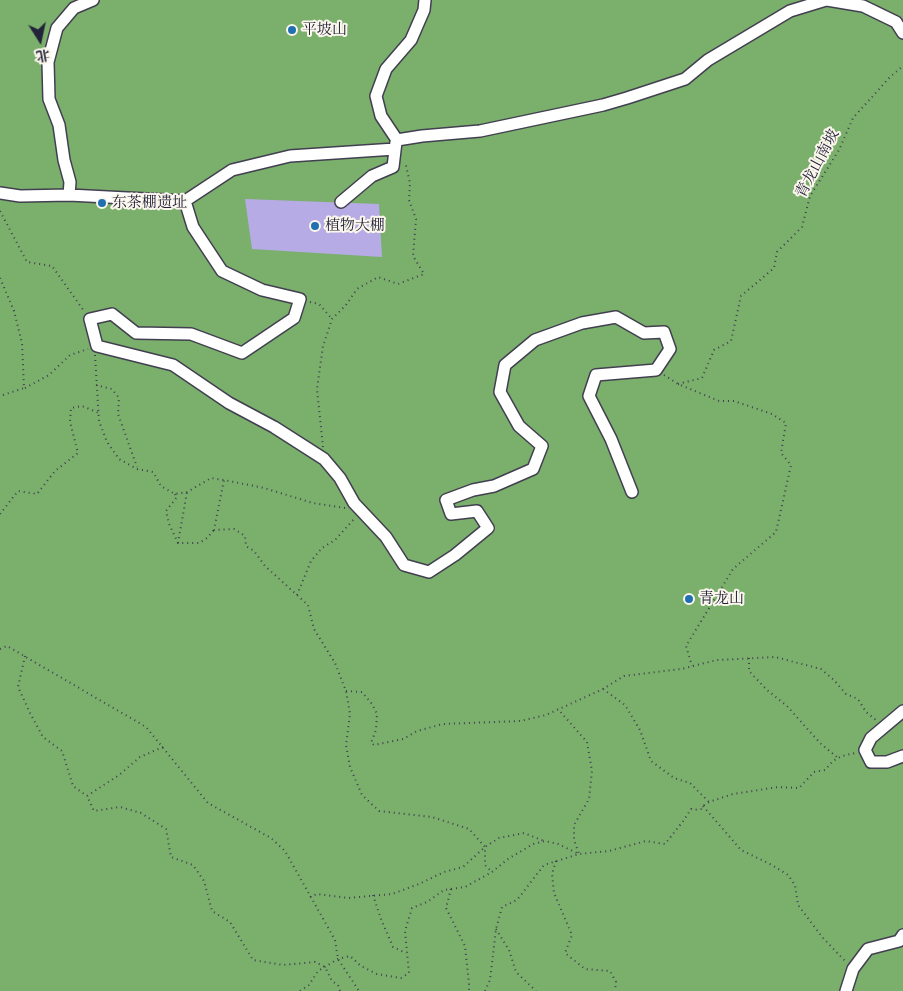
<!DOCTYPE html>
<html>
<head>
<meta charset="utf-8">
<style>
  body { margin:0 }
  #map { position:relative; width:903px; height:991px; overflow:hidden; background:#f4e3c9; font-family:"IM FELL French Canon","Noto Serif SC",serif }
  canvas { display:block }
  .north { position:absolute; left:15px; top:15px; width:50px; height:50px; -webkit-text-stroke:4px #fbf7ec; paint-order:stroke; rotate:170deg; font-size:14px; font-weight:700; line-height:20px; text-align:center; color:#22223b }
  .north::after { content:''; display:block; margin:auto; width:18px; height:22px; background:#22223b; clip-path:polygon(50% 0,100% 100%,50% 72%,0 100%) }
</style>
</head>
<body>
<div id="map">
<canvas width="903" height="991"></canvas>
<div class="north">北</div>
</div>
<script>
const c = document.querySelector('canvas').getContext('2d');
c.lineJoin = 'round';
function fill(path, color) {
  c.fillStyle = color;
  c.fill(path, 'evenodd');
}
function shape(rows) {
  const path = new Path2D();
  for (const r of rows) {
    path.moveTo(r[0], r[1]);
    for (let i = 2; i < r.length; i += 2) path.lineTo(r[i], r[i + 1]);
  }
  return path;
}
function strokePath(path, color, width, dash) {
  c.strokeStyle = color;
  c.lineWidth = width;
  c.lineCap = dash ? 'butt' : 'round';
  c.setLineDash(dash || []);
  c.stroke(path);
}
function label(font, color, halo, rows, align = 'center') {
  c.font = font + ' "IM FELL French Canon","Noto Serif SC",serif';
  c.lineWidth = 4;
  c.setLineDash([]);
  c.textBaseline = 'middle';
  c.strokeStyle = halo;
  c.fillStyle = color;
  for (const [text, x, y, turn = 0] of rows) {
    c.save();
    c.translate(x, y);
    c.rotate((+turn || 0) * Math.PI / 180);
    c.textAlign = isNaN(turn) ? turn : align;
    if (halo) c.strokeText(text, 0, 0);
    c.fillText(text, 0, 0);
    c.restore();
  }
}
const forest = shape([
  [0,0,903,0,903,991,0,991]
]);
const building = shape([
  [245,199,379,204,382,257,252,249]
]);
const path = shape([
  [0,211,27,262,52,266,84,311],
  [0,278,14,311,22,343,24,388,0,396],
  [310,302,319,304,332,319],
  [95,355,99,421,107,442,119,459,137,469,153,472,161,486,175,494,187,492,211,478,224,480],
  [664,375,678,384,719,401,734,401,772,414,786,423,781,453,791,465,776,532,733,569,686,646,692,666],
  [678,384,702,378,714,350,731,341,741,296,774,268,777,252,802,227,810,196,839,150,853,118,890,77,903,66],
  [96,385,112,389,119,398,118,414,137,467],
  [25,388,49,375,70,355,88,349],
  [323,447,317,389,323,346,332,319,346,305,357,289,378,277,398,284,424,274,413,256,416,219,409,200,410,183,406,166,403,165],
  [175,494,177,497,166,511,169,524,178,543,199,543,207,538,214,530],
  [345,508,313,503,264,488,224,480,214,530,234,529,245,536,246,546,254,551,265,566,308,605,314,629,335,663,346,691,350,714,346,745,350,767,362,795,379,811,432,817,469,829,485,847,485,865,492,872],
  [0,514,18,491,37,494,55,471,78,453,70,422,71,408,82,406,99,413],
  [178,543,187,492],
  [297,595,311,561,322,548,335,540,354,519],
  [0,649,7,646,146,727,208,803,271,838,285,851,335,940,338,959,359,991],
  [25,656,18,687,31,715,43,737,62,751,73,786,87,796],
  [749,658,749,671,767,690,787,706,820,743,838,758],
  [603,689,625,705,640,730,651,761,674,778,690,783,709,802],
  [346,691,362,692,372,704,377,714,376,730,371,743,374,745,403,739,417,731,443,724,520,721,546,715,603,689,624,676,681,669,717,660,775,657,821,669,834,680,846,694,858,699,866,712,876,720],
  [163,747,140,757,119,775,87,796,94,811,120,807,141,813,166,829,171,857,193,865,204,881,212,911,230,922,253,960,283,965,315,962,325,967,332,981,338,985,340,991],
  [703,806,741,850,772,865,788,875,795,885,798,905,823,938,847,963],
  [556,861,552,874,554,893,572,935,565,953,585,969,610,971,616,982,615,991],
  [451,889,446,908,465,946,469,984,469,991],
  [373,895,381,919,393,947,406,953],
  [310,897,317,894,348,898,392,894,419,884,444,872,463,867,485,847,499,838,524,833,544,841],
  [496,929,509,950,516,972,536,991],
  [300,991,309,985,318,971,338,959,350,956,361,966,377,974,401,978,409,973,405,931,412,908,427,902,444,890,465,887,492,872,508,859,533,844,545,841,558,844,579,854,609,851,646,841,665,844,684,820,691,809,693,810,701,809,703,806,709,802,733,794,778,787,799,788,814,772,825,770,833,761,842,756,855,753],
  [485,991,490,980,496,929,502,907,517,900,544,865,579,854,574,840,574,825,589,799,592,771,587,742,558,709]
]);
const minor = shape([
  [425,0,424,10,411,40,386,69,376,96,381,116,397,140,422,136,480,131,603,105,627,98,685,79,708,60,790,11,826,0],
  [827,0,863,6,896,22,903,33],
  [0,193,20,196,69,195,70,182,64,160,59,125,49,99,48,62,57,28,74,8,93,0],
  [69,195,185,201,232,170,290,156,395,149],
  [185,201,193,227,222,271,262,290,300,299,294,318,242,353,191,334,136,333,112,314,90,319,97,346,173,365,229,403,274,427,324,459,340,478,354,503,386,537,404,565,429,572,455,555,488,528,477,511,451,514,446,500,473,490,494,486,533,469,542,446,519,426,500,392,505,365,535,340,582,323,616,317,644,333,664,332,670,349,656,370,596,375,589,396,611,439,632,492],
  [341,202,372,176,393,167,396,142],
  [903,711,871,738,865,750,871,762,887,762,903,756],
  [846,991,853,969,868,949,899,941,903,935]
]);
const markers = [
  [292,30,5,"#1f6fb2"],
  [102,203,5,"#1f6fb2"],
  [315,226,5,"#1f6fb2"],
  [689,599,5,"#1f6fb2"]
];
const poiNames = [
  ["平坡山",302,30],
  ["东茶棚遗址",112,203],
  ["植物大棚",325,226],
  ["青龙山",699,599]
];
const streetNames = [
  ["青龙山南坡",818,164,-62]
];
fill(forest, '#7aaf6c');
fill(building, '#b7abe5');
strokePath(minor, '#423f50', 14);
strokePath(path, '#423f50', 2, [1, 4]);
strokePath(minor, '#fff', 11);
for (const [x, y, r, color] of markers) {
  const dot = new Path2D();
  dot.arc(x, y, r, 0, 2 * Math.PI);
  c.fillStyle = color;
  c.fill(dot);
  strokePath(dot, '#fbf7ec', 2);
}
label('15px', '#22223b', '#fbf7ec', poiNames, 'left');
label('15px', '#22223b', '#fbf7ec', streetNames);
</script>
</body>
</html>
